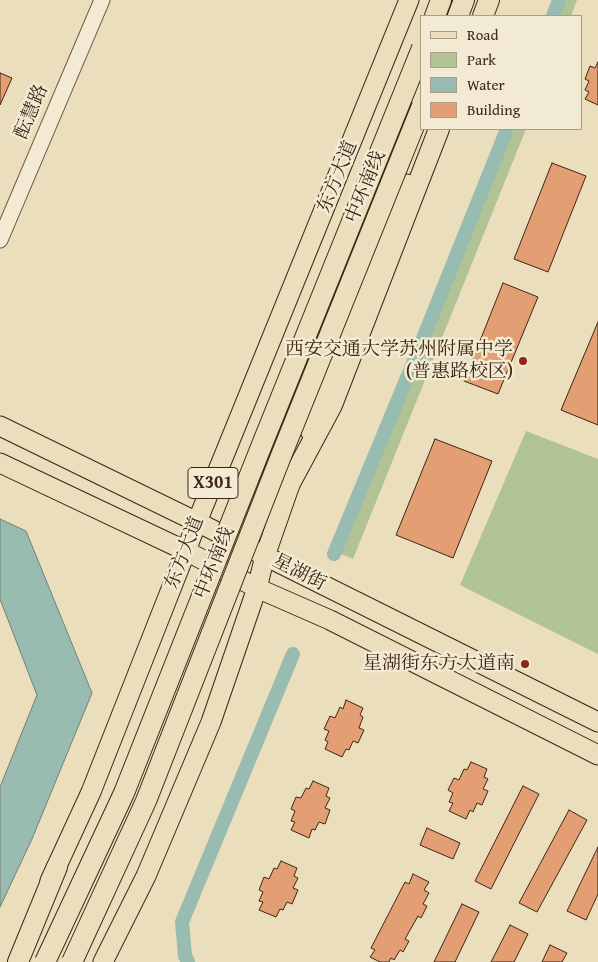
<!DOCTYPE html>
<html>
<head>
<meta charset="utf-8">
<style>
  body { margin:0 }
  #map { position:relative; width:598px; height:962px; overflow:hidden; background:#ebdebc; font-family:"Gentium Book Plus",serif }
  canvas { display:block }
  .legend { position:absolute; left:420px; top:15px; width:162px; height:115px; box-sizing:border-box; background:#f2ead3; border:1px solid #aa9c86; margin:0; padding:6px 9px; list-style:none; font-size:15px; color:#3e2712 }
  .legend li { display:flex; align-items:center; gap:10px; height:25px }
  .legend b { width:25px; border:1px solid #aa9c86 }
</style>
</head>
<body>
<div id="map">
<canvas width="598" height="962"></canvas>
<ul class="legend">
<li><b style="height:6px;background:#ebdebc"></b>Road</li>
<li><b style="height:14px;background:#b1c295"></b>Park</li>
<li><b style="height:14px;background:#98bcaf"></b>Water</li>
<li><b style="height:14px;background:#e39e74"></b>Building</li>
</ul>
</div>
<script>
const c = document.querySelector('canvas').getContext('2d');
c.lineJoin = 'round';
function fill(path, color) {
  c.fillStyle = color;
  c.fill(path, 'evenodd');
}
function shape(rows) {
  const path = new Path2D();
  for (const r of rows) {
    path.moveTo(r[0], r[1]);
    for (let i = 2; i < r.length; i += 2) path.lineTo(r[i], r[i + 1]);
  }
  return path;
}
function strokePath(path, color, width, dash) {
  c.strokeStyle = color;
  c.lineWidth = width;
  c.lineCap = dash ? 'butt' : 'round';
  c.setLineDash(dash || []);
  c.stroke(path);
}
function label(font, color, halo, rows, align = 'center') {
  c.font = font + ' "Gentium Book Plus","Noto Serif SC",serif';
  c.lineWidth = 5;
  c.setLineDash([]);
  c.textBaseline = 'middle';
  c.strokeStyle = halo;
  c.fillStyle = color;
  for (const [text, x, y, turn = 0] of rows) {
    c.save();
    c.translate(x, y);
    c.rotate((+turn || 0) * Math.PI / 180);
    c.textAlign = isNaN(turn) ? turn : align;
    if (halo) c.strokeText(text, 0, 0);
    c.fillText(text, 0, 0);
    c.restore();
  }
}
const green = shape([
  [566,0,577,0,571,16,559,16],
  [514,129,526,129,353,559,341,554],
  [526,431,598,459,598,654,460,585]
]);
const water = shape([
  [0,519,26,531,92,693,32,839,0,907,0,787,37,695,0,599,0,519]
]);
const canal = shape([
  [553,16,559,0],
  [334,554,416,356,507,129],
  [188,962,185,956,182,922,293,654]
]);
const building = shape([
  [598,62,598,105,585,99,589,92,585,90,589,81,585,79,590,66,595,68,598,62],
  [0,73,12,78,0,105,0,73],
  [552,163,586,176,548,272,514,259,552,163],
  [503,283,538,297,498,394,464,381,503,283],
  [598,322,598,425,561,410,598,322],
  [435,439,492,461,453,558,396,535,435,439],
  [346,700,363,708,360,715,363,717,359,728,364,730,358,743,353,741,349,750,346,749,342,757,325,749,328,742,325,740,329,731,324,729,330,716,335,718,340,707,343,709,346,700],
  [471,762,487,769,484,777,488,779,483,789,488,791,482,805,477,803,473,812,470,810,466,819,449,811,453,803,449,802,453,793,448,790,454,778,459,780,464,769,467,770,471,762],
  [313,781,329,788,326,796,330,798,325,808,330,810,325,824,319,822,315,830,312,829,309,838,291,830,295,822,291,821,295,811,291,809,296,797,301,798,306,788,309,789,313,781],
  [523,786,539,794,491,889,475,881,523,786],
  [569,810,587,820,537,912,519,903,569,810],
  [427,828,460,843,453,859,420,845,427,828],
  [598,847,598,894,586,920,567,911,598,847],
  [281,861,297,868,294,876,298,878,293,888,298,890,292,904,287,902,283,910,280,909,276,917,259,910,263,902,259,901,263,892,259,890,264,877,269,879,274,868,277,869,281,861],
  [413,874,429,882,424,890,429,893,423,904,427,906,421,918,418,916,405,939,409,941,403,952,400,950,394,960,391,958,389,962,380,962,370,957,375,950,371,948,405,882,409,884,413,874],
  [462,904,479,912,455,962,434,962,462,904],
  [510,925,528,934,514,962,491,962,510,925],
  [550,945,567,953,562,962,542,962,550,945]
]);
const tertiary = shape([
  [0,240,102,0]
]);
const primary = shape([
  [0,426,197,522,598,722],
  [310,431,407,184],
  [0,463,186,551,257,588,330,620,598,755],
  [50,881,91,792,186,551,197,522,409,0],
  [103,962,146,876,211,722,257,588,265,556,294,473]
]);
const trunk = shape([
  [435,16,441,0],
  [458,16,464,0],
  [483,16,489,0],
  [288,487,332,405,439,129],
  [18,962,57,867]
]);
const trunkBridge = shape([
  [45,962,124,793,261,447,422,48],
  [72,962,146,801,281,456,422,106]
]);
const markers = [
  [523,361,5,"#8f2418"],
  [525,664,5,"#8f2418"]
];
const shields = [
  [213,483,50]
];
const shieldNames = [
  ["X301",213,483]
];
const streetNames = [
  ["酝慧路",32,112,-67],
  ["东方大道",338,177,-68],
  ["中环南线",366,187,-68],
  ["东方大道",185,553,-69],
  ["中环南线",215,563,-68],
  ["星湖街",299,573,27]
];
const poiNames = [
  ["西安交通大学苏州附属中学",513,350],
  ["(普惠路校区)",513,372],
  ["星湖街东方大道南",515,664]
];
fill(green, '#b1c295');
fill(water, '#98bcaf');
strokePath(water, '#748070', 1);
strokePath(canal, '#98bcaf', 14);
fill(building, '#e39e74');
strokePath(building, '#3e2712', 1);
strokePath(tertiary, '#69553c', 17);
strokePath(primary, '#3e2712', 21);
strokePath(trunk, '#3e2712', 22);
strokePath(tertiary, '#f2ead3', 15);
strokePath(primary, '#ebdebc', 19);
strokePath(trunk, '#ebdebc', 20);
strokePath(trunkBridge, '#3e2712', 22, []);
strokePath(trunkBridge, '#ebdebc', 20);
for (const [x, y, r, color] of markers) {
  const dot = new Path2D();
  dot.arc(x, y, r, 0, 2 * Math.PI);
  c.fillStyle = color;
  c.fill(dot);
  strokePath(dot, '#f2ead3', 2);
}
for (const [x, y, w] of shields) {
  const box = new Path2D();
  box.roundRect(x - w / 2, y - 15.5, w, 31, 4);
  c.fillStyle = '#f2ead3';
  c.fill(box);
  strokePath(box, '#3e2712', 1);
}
label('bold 18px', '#3e2712', null, shieldNames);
label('19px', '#3e2712', '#f2ead3', streetNames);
label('19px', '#3e2712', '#f2ead3', poiNames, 'right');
</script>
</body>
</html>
